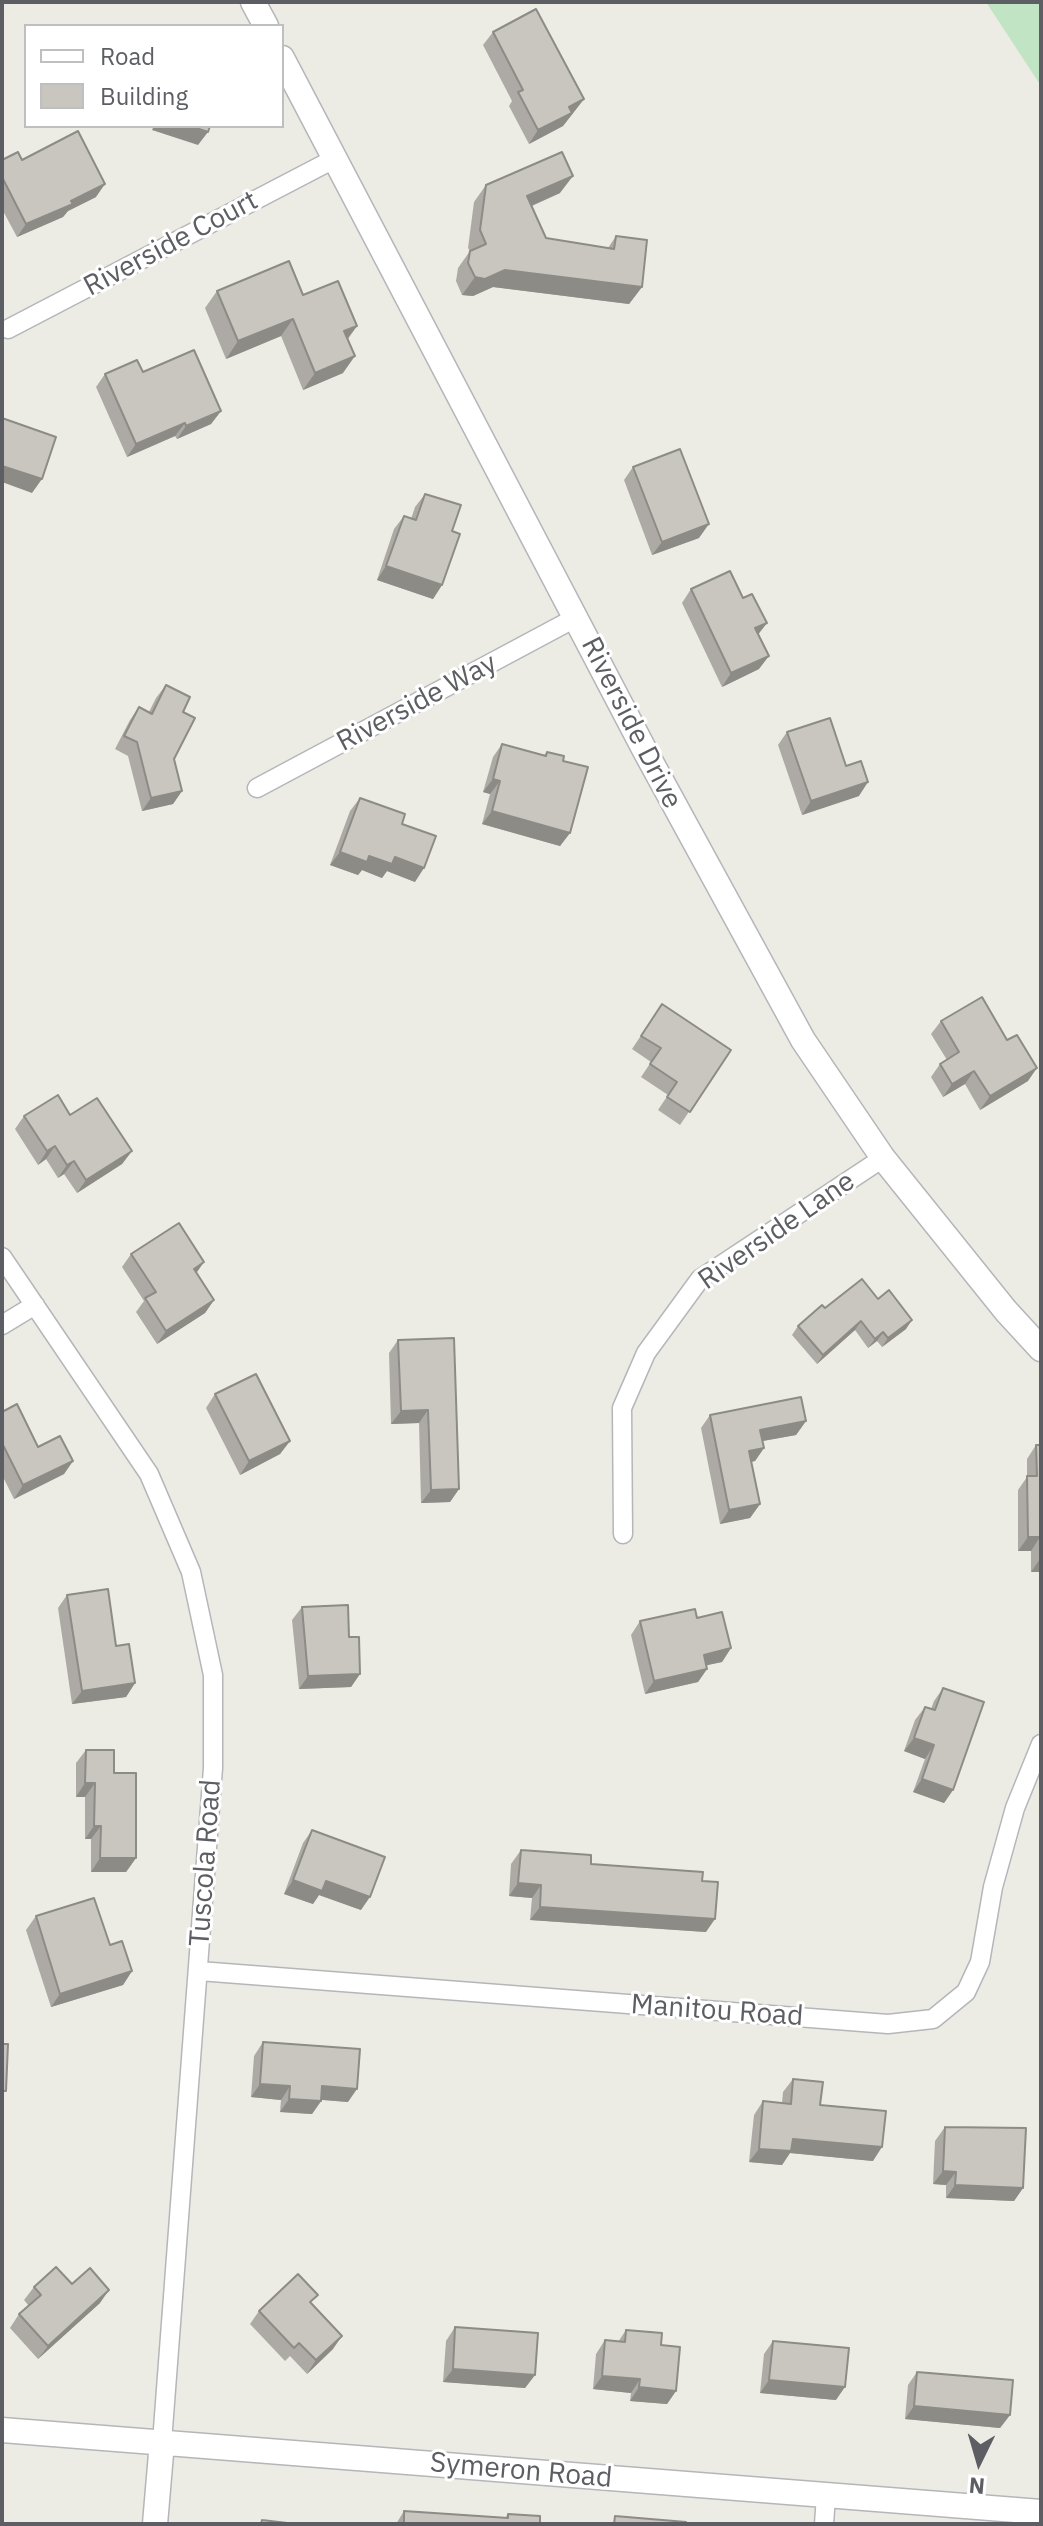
<!DOCTYPE html>
<html>
<head>
<meta charset="utf-8">
<style>
  body { margin:0 }
  #map { position:relative; width:1043px; height:2526px; overflow:hidden; background:#edece4; font-family:"IBM Plex Sans",sans-serif }
  canvas { display:block }
  .frame { position:absolute; inset:0; border:4px solid #5c5e63; pointer-events:none }
  .legend { position:absolute; left:24px; top:24px; width:260px; height:104px; box-sizing:border-box; background:#fff; border:2px solid #bebfc1; margin:0; padding:10px 14px; list-style:none; font-size:24px; color:#5c5e63 }
  .legend li { display:flex; align-items:center; gap:16px; height:40px }
  .legend b { width:40px; border:2px solid #bebfc1 }
  .north { position:absolute; left:939px; top:2422px; width:80px; height:80px; -webkit-text-stroke:6px #fff; paint-order:stroke; rotate:185deg; font-size:22px; font-weight:700; line-height:32px; text-align:center; color:#5c5e63 }
  .north::after { content:''; display:block; margin:auto; width:28px; height:36px; background:#5c5e63; clip-path:polygon(50% 0,100% 100%,50% 72%,0 100%) }
</style>
</head>
<body>
<div id="map">
<canvas width="1043" height="2526"></canvas>
<div class="frame"></div>
<ul class="legend">
<li><b style="height:10px;background:#fff"></b>Road</li>
<li><b style="height:22px;background:#c9c6c0"></b>Building</li>
</ul>
<div class="north">N</div>
</div>
<script>
const c = document.querySelector('canvas').getContext('2d');
c.lineJoin = 'round';
function fill(path, color) {
  c.fillStyle = color;
  c.fill(path, 'evenodd');
}
function shape(rows) {
  const path = new Path2D();
  for (const r of rows) {
    path.moveTo(r[0], r[1]);
    for (let i = 2; i < r.length; i += 2) path.lineTo(r[i], r[i + 1]);
  }
  return path;
}
function strokePath(path, color, width, dash) {
  c.strokeStyle = color;
  c.lineWidth = width;
  c.lineCap = dash ? 'butt' : 'round';
  c.setLineDash(dash || []);
  c.stroke(path);
}
function label(font, color, halo, rows, align = 'center') {
  c.font = font + ' "IBM Plex Sans",sans-serif';
  c.lineWidth = 6;
  c.setLineDash([]);
  c.textBaseline = 'middle';
  c.strokeStyle = halo;
  c.fillStyle = color;
  for (const [text, x, y, turn = 0] of rows) {
    c.save();
    c.translate(x, y);
    c.rotate((+turn || 0) * Math.PI / 180);
    c.textAlign = isNaN(turn) ? turn : align;
    if (halo) c.strokeText(text, 0, 0);
    c.fillText(text, 0, 0);
    c.restore();
  }
}
const green = shape([
  [986,2,1041,2,1041,86]
]);
const minor = shape([
  [8,329,334,159],
  [257,788,577,617],
  [2,1257,149,1474,191,1572,213,1675,213,1768,162,2442],
  [2,1325,35,1305],
  [623,1534,622,1408,646,1353,700,1279,883,1158],
  [199,1971,888,2024,933,2019,966,1992,980,1962,993,1887,1015,1808,1041,1744],
  [824,2524,826,2496]
]);
const tertiary = shape([
  [253,2,266,26],
  [282,58,644,749,803,1040,883,1158,1006,1311,1041,1349],
  [2,2430,1041,2512],
  [155,2524,162,2442]
]);
const wall = shape([
  [493,32,584,99,563,126,529,144,509,106,512,101,483,45],
  [2,160,22,160,96,197,68,211,63,217,17,237,2,209],
  [486,185,560,193,532,206,546,238,608,248,616,236,642,287,629,304,493,287,473,296,462,295,456,281,458,268,470,251,468,248,474,202],
  [217,291,303,295,357,326,348,339,343,373,303,390,281,336,226,359,205,308],
  [143,372,221,411,211,424,177,439,175,436,127,457,96,387,105,374],
  [633,467,699,538,652,555,624,480],
  [425,494,452,531,442,585,433,599,377,580,394,529,404,516,411,519,415,507],
  [691,589,743,598,767,623,758,634,759,669,722,687,682,603],
  [166,685,183,712,174,759,182,791,173,804,142,811,128,756,115,749,130,720,139,707,149,712,156,698],
  [787,732,846,766,859,796,802,815,778,745],
  [502,744,544,755,547,752,563,761,570,833,560,846,482,824,490,794,483,792,493,757],
  [360,798,402,824,415,882,387,871,382,878,362,870,358,875,330,865,350,811],
  [662,1004,731,1050,680,1125,658,1110,668,1095,641,1077,651,1062,632,1049],
  [941,1021,1028,1081,980,1110,965,1084,943,1097,931,1077,940,1064,947,1060,931,1034],
  [70,1115,132,1151,122,1164,77,1193,64,1174,58,1178,46,1159,38,1165,15,1129,24,1116],
  [131,1254,196,1273,214,1300,205,1313,157,1344,136,1312,144,1301,122,1267],
  [878,1299,906,1329,882,1347,877,1341,868,1348,855,1330,817,1364,792,1335,798,1326,825,1308],
  [454,1338,459,1489,450,1502,421,1503,419,1423,391,1424,389,1353,398,1340],
  [215,1394,290,1441,280,1454,240,1475,206,1408],
  [2,1412,38,1447,73,1461,64,1474,14,1499,2,1475],
  [710,1415,806,1421,796,1435,763,1441,764,1448,755,1461,751,1462,760,1504,750,1518,720,1524,701,1428],
  [1036,1445,1041,1445,1041,1572,1031,1572,1031,1551,1018,1551,1018,1490,1027,1477,1027,1459],
  [67,1595,116,1646,135,1683,126,1697,72,1704,58,1608],
  [302,1607,349,1637,360,1674,351,1687,299,1689,292,1620],
  [640,1621,731,1648,722,1662,706,1665,707,1669,698,1682,645,1694,631,1635],
  [943,1688,953,1790,944,1803,913,1792,925,1759,904,1751,915,1720,925,1707,931,1709,934,1701],
  [86,1750,114,1773,136,1858,126,1872,91,1872,91,1839,85,1839,85,1797,76,1797,76,1763],
  [312,1830,361,1910,319,1895,313,1904,284,1894,303,1843],
  [521,1850,591,1864,702,1881,706,1932,530,1920,532,1898,509,1896,511,1864],
  [36,1916,110,1945,132,1971,123,1985,51,2007,26,1930],
  [263,2042,348,2102,322,2100,312,2114,280,2112,281,2100,251,2097,254,2056],
  [793,2079,820,2105,873,2161,790,2153,782,2165,749,2162,754,2115,763,2101,782,2103,783,2092],
  [945,2127,1023,2188,1014,2201,946,2198,946,2185,933,2184,935,2141],
  [72,2284,100,2303,38,2359,10,2328,19,2314,29,2306,24,2300,34,2287],
  [311,2304,333,2349,307,2374,290,2356,285,2361,250,2324,259,2311],
  [455,2327,535,2375,525,2388,443,2382,446,2341],
  [626,2330,661,2345,676,2391,667,2404,630,2401,631,2393,593,2389,596,2354,605,2340,618,2342],
  [773,2341,836,2400,760,2393,764,2354],
  [917,2372,1010,2415,1000,2428,905,2419,908,2385],
  [404,2511,505,2518,508,2514,540,2524,396,2524]
]);
const shadedWall = shape([
  [584,99,563,126,529,144,538,130,569,107],
  [154,126,190,126,208,132,198,145,152,130],
  [573,176,560,193,515,213,527,196],
  [105,184,96,197,68,211,63,217,17,237,26,224],
  [505,270,642,287,629,304,493,287,473,296,462,295,475,277],
  [293,319,281,336,226,359,238,341],
  [357,326,344,343,344,331],
  [355,356,343,373,303,390,315,373],
  [221,411,211,424,177,439,186,426],
  [185,423,175,436,127,457,136,444],
  [2,466,42,479,32,493,2,482],
  [709,524,699,538,652,555,662,542],
  [386,566,442,585,433,599,377,580],
  [767,623,757,636,755,628],
  [769,656,759,669,722,687,731,673],
  [493,779,500,781,490,794,483,792],
  [868,782,859,796,802,815,811,801],
  [182,791,173,804,142,811,151,798],
  [492,811,570,833,560,846,482,824],
  [340,852,395,857,424,868,415,882,387,871,382,878,362,870,358,875,330,865],
  [1037,1068,1028,1081,980,1110,990,1096],
  [974,1071,965,1084,943,1097,952,1084],
  [55,1146,46,1159,38,1165,47,1151],
  [132,1151,122,1164,77,1193,86,1180],
  [74,1161,64,1174,58,1178,67,1165],
  [204,1262,195,1275,194,1269],
  [214,1300,205,1313,157,1344,166,1331],
  [912,1320,906,1329,882,1347,888,1338],
  [861,1321,855,1330,817,1364,823,1355],
  [883,1332,877,1341,868,1348,875,1339],
  [428,1410,419,1423,391,1424,401,1411],
  [806,1421,796,1435,751,1443,760,1430],
  [290,1441,280,1454,240,1475,249,1461],
  [764,1448,755,1461,740,1464,749,1451],
  [73,1461,64,1474,14,1499,23,1485],
  [459,1489,450,1502,421,1503,431,1490],
  [760,1504,750,1518,720,1524,729,1510],
  [1028,1537,1040,1537,1031,1551,1018,1551],
  [1040,1559,1041,1572,1031,1572],
  [731,1648,722,1662,694,1668,704,1655],
  [707,1669,698,1682,645,1694,654,1681],
  [360,1674,351,1687,299,1689,308,1676],
  [135,1683,126,1697,72,1704,82,1691],
  [914,1738,934,1745,925,1759,904,1751],
  [922,1779,953,1790,944,1803,913,1792],
  [85,1783,95,1783,85,1797,76,1797],
  [94,1826,101,1826,91,1839,85,1839],
  [100,1858,136,1858,126,1872,91,1872],
  [293,1880,326,1881,370,1897,361,1910,319,1895,313,1904,284,1894],
  [518,1883,541,1885,532,1898,509,1896],
  [540,1907,715,1919,706,1932,530,1920],
  [132,1971,123,1985,51,2007,60,1994],
  [260,2084,290,2086,281,2100,251,2097],
  [322,2086,357,2089,348,2102,313,2099],
  [289,2099,321,2101,312,2114,280,2112],
  [793,2139,882,2147,873,2161,790,2153,782,2165,749,2162,759,2149],
  [943,2171,956,2172,946,2185,933,2184],
  [955,2185,1023,2188,1014,2201,946,2198],
  [109,2290,100,2303,38,2359,48,2346],
  [342,2336,333,2349,307,2374,316,2360],
  [453,2369,535,2375,525,2388,443,2382],
  [602,2376,640,2379,631,2393,593,2389],
  [769,2380,845,2387,836,2400,760,2393],
  [639,2387,676,2391,667,2404,630,2401],
  [914,2406,1010,2415,1000,2428,905,2419]
]);
const building = shape([
  [536,9,584,99,569,107,572,113,538,130,518,92,523,90,493,32,536,9],
  [190,126,210,126,208,132,190,126],
  [78,131,105,184,71,201,73,204,26,224,2,177,2,160,18,152,22,160,78,131],
  [562,152,573,176,527,196,546,238,614,249,616,236,647,240,642,287,505,270,485,279,475,277,468,263,470,251,486,244,480,230,486,185,562,152],
  [289,261,303,295,338,281,357,326,344,331,355,356,315,373,293,319,238,341,217,291,289,261],
  [194,350,221,411,186,426,185,423,136,444,105,374,137,360,143,372,194,350],
  [2,418,56,437,42,479,2,466,2,418],
  [680,449,709,524,662,542,633,467,680,449],
  [425,494,461,505,452,531,460,534,442,585,386,566,404,516,416,520,425,494],
  [730,571,743,598,752,594,767,623,755,628,769,656,731,673,691,589,730,571],
  [166,685,190,697,183,712,195,718,174,759,182,791,151,798,137,742,124,736,139,707,152,714,166,685],
  [830,718,846,766,861,761,868,782,811,801,787,732,830,718],
  [502,744,546,756,547,752,564,756,563,761,588,767,570,833,492,811,500,781,493,779,502,744],
  [360,798,405,814,402,824,436,836,424,868,395,857,392,864,369,856,367,862,340,852,360,798],
  [982,997,1007,1040,1017,1035,1037,1068,990,1096,974,1071,952,1084,940,1064,959,1052,941,1021,982,997],
  [662,1004,731,1050,690,1112,667,1097,677,1082,650,1064,661,1048,641,1036,662,1004],
  [58,1095,70,1115,97,1098,132,1151,86,1180,74,1161,67,1165,55,1146,47,1151,24,1116,58,1095],
  [179,1223,204,1262,194,1269,214,1300,166,1331,145,1298,156,1292,131,1254,179,1223],
  [862,1279,878,1299,889,1290,912,1320,888,1338,883,1332,875,1339,861,1321,823,1355,798,1326,822,1305,825,1308,862,1279],
  [454,1338,459,1489,431,1490,428,1410,401,1411,398,1340,454,1338],
  [256,1374,290,1441,249,1461,215,1394,256,1374],
  [801,1397,806,1421,760,1430,764,1448,749,1451,760,1504,729,1510,710,1415,801,1397],
  [17,1404,38,1447,60,1436,73,1461,23,1485,2,1443,2,1412,17,1404],
  [1036,1445,1041,1445,1041,1559,1040,1537,1028,1537,1027,1476,1037,1476,1036,1445],
  [108,1589,116,1646,129,1644,135,1683,82,1691,67,1595,108,1589],
  [348,1605,349,1637,359,1637,360,1674,308,1676,302,1607,348,1605],
  [695,1609,697,1618,722,1612,731,1648,704,1655,707,1669,654,1681,640,1621,695,1609],
  [943,1688,984,1702,953,1790,922,1779,934,1745,914,1738,925,1707,935,1710,943,1688],
  [86,1750,114,1750,114,1773,136,1773,136,1858,100,1858,101,1826,94,1826,95,1783,85,1783,86,1750],
  [312,1830,385,1857,370,1897,326,1881,322,1891,293,1880,312,1830],
  [521,1850,591,1855,591,1864,703,1872,702,1881,718,1882,715,1919,540,1907,541,1885,518,1883,521,1850],
  [94,1898,110,1945,122,1941,132,1971,60,1994,36,1916,94,1898],
  [263,2042,360,2049,357,2089,322,2086,321,2101,289,2099,290,2086,260,2084,263,2042],
  [2,2044,8,2044,6,2091,2,2091,2,2044],
  [793,2079,823,2082,820,2105,886,2111,882,2147,793,2139,791,2151,759,2149,763,2101,791,2104,793,2079],
  [945,2127,1026,2128,1023,2188,955,2185,956,2172,943,2171,945,2127],
  [56,2267,72,2284,90,2268,109,2290,48,2346,19,2314,41,2295,34,2287,56,2267],
  [298,2274,318,2295,310,2302,342,2336,316,2360,299,2343,294,2348,259,2311,298,2274],
  [455,2327,538,2333,535,2375,453,2369,455,2327],
  [626,2330,662,2333,661,2345,680,2347,676,2391,639,2387,640,2379,602,2376,605,2340,625,2342,626,2330],
  [773,2341,849,2348,845,2387,769,2380,773,2341],
  [917,2372,1013,2380,1010,2415,914,2406,917,2372],
  [404,2511,508,2518,508,2514,540,2516,540,2524,404,2524,404,2511],
  [615,2516,686,2522,686,2524,614,2524,615,2516],
  [262,2520,296,2524,261,2524,262,2520]
]);
const streetNames = [
  ["Riverside Court",171,244,-28],
  ["Riverside Way",417,703,-28],
  ["Riverside Drive",631,723,63],
  ["Riverside Lane",777,1231,-35],
  ["Tuscola Road",206,1863,-86],
  ["Manitou Road",717,2011,4],
  ["Symeron Road",521,2471,5]
];
fill(green, '#c1e4c4');
strokePath(minor, '#b4b6ba', 21);
strokePath(tertiary, '#b4b6ba', 27);
strokePath(minor, '#fff', 18);
strokePath(tertiary, '#fff', 24);
fill(wall, '#adaaa5');
fill(shadedWall, '#8d8b86');
fill(building, '#c9c6c0');
strokePath(building, '#8d8b86', 2);
label('28px', '#5c5e63', '#fff', streetNames);
</script>
</body>
</html>
